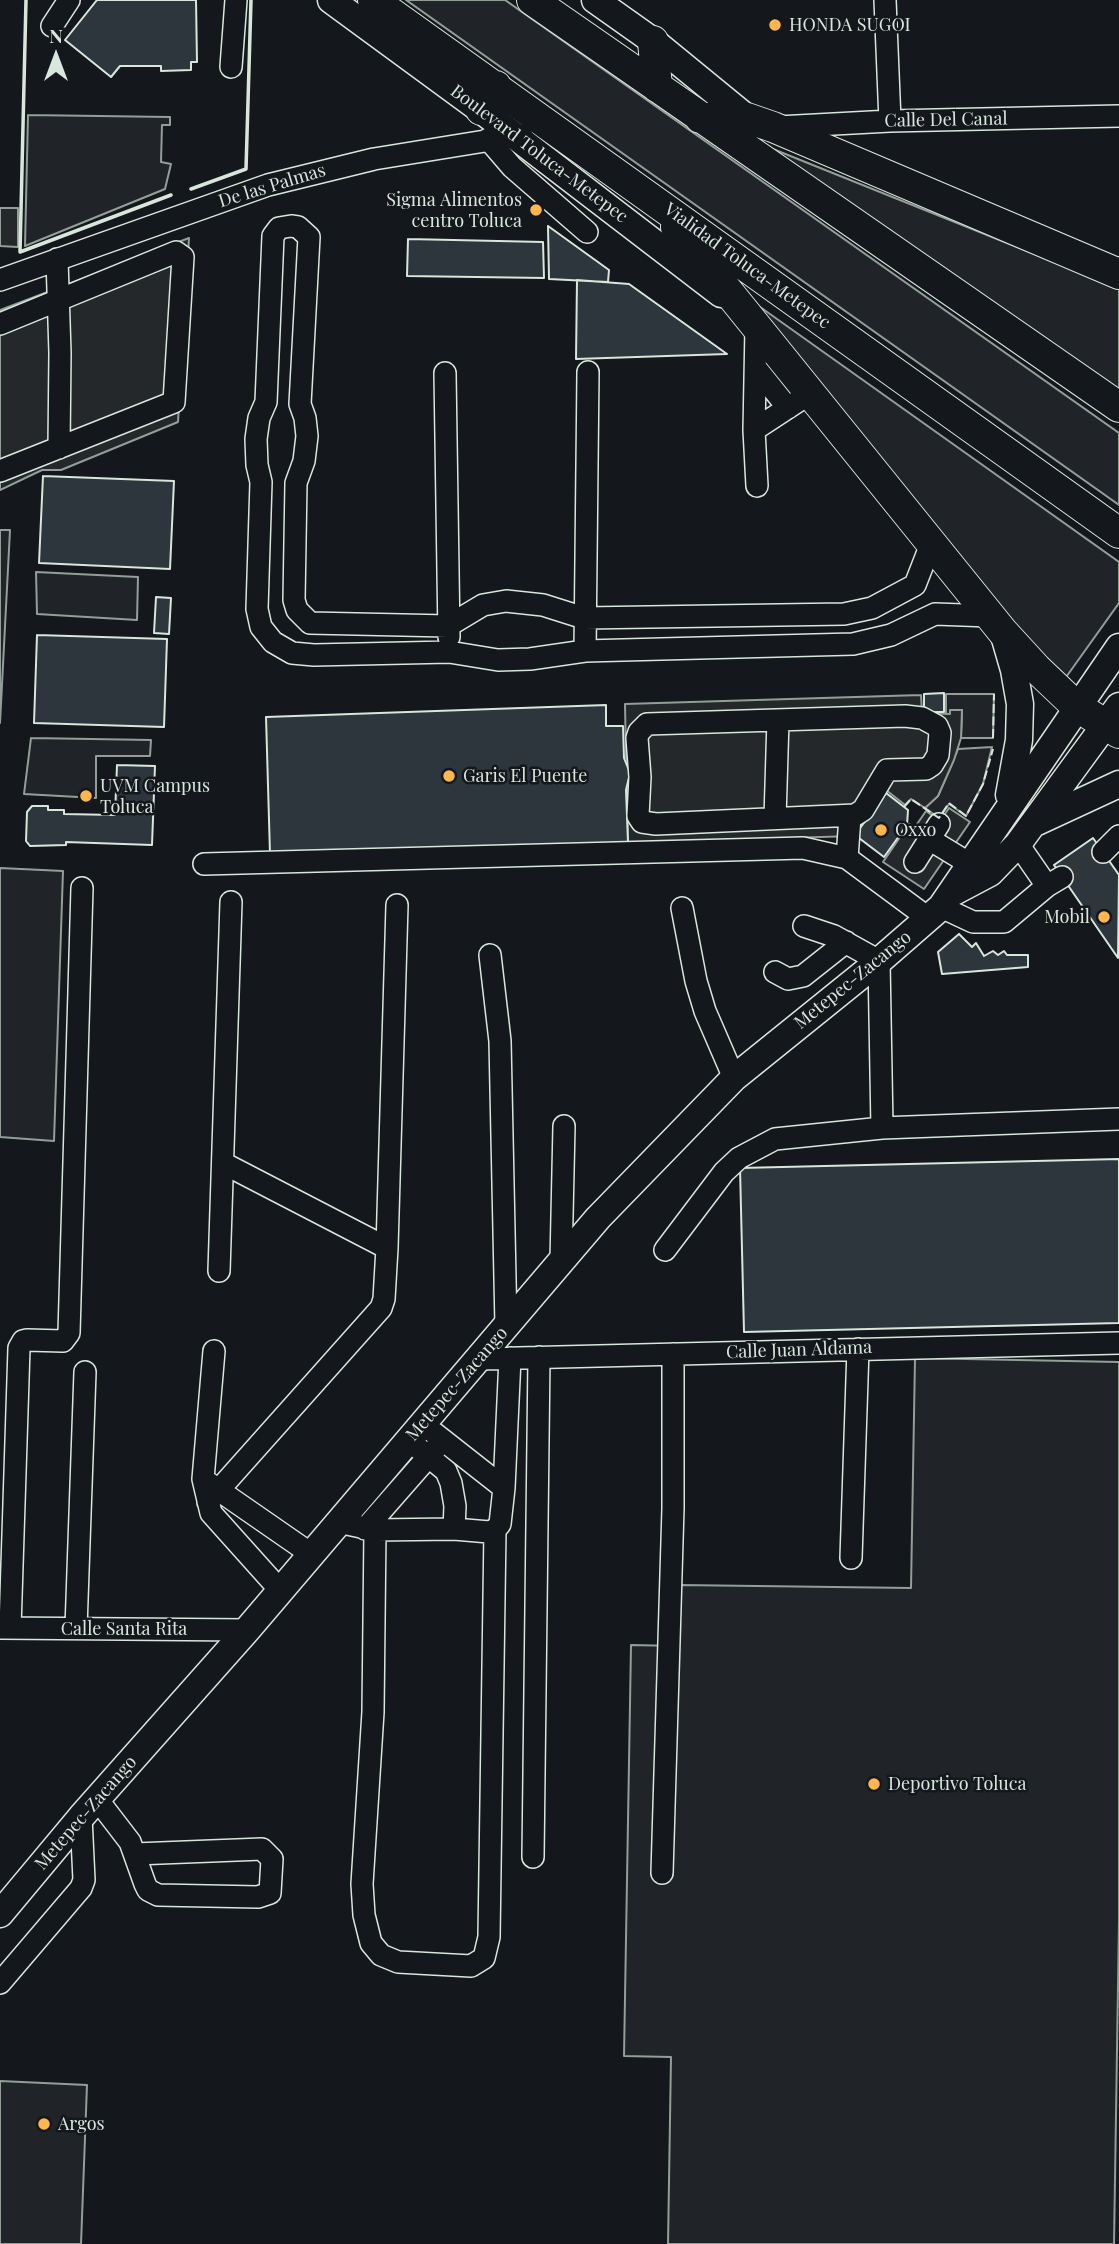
<!DOCTYPE html>
<html>
<head>
<meta charset="utf-8">
<style>
  body { margin:0 }
  #map { position:relative; width:1119px; height:2244px; overflow:hidden; background:#14181c; font-family:"Playfair Display",serif }
  canvas { display:block }
  .north { position:absolute; left:21px; top:21px; width:70px; height:70px; -webkit-text-stroke:5px #14181c; paint-order:stroke; rotate:0deg; font-size:19px; font-weight:700; line-height:28px; text-align:center; color:#d8e6dc }
  .north::after { content:''; display:block; margin:auto; width:24px; height:32px; background:#d8e6dc; clip-path:polygon(50% 0,100% 100%,50% 72%,0 100%) }
</style>
</head>
<body>
<div id="map">
<canvas width="1119" height="2244"></canvas>
<div class="north">N</div>
</div>
<script>
const c = document.querySelector('canvas').getContext('2d');
c.lineJoin = 'round';
function fill(path, color) {
  c.fillStyle = color;
  c.fill(path, 'evenodd');
}
function shape(rows) {
  const path = new Path2D();
  for (const r of rows) {
    path.moveTo(r[0], r[1]);
    for (let i = 2; i < r.length; i += 2) path.lineTo(r[i], r[i + 1]);
  }
  return path;
}
function strokePath(path, color, width, dash) {
  c.strokeStyle = color;
  c.lineWidth = width;
  c.lineCap = dash ? 'butt' : 'round';
  c.setLineDash(dash || []);
  c.stroke(path);
}
function label(font, color, halo, rows, align = 'center') {
  c.font = font + ' "Playfair Display",serif';
  c.lineWidth = 5;
  c.setLineDash([]);
  c.textBaseline = 'middle';
  c.strokeStyle = halo;
  c.fillStyle = color;
  for (const [text, x, y, turn = 0] of rows) {
    c.save();
    c.translate(x, y);
    c.rotate((+turn || 0) * Math.PI / 180);
    c.textAlign = isNaN(turn) ? turn : align;
    if (halo) c.strokeText(text, 0, 0);
    c.fillText(text, 0, 0);
    c.restore();
  }
}
const green = shape([
  [406,0,505,0,1119,433,1119,505,406,0],
  [28,115,170,117,170,125,162,125,161,162,171,164,165,189,25,246,28,115],
  [768,147,1119,288,1119,394,768,147],
  [739,292,1119,562,1119,603,1064,680,1047,667,739,292],
  [0,530,10,530,0,723,0,530],
  [36,572,138,577,137,620,37,614,36,572],
  [946,694,994,694,993,738,961,738,962,710,950,711,950,714,946,714,946,694],
  [31,738,151,740,150,756,96,756,96,798,24,794,31,738],
  [992,747,983,784,966,816,949,804,939,818,925,808,938,796,958,749,992,747],
  [0,868,63,871,54,1141,0,1137,0,868],
  [915,1358,1119,1362,1119,1921,1114,2244,668,2244,671,2057,624,2056,631,1645,679,1646,680,1585,911,1588,915,1358],
  [0,2081,87,2085,81,2244,0,2244,0,2081]
]);
const parking = shape([
  [0,208,18,208,18,247,0,246,0,208],
  [189,238,178,422,61,470,42,470,0,490,0,310,189,238],
  [921,695,922,713,950,714,950,710,962,710,961,738,954,760,938,796,925,808,911,799,905,805,886,790,853,836,628,843,627,790,631,773,626,758,625,704,921,695],
  [949,808,970,822,924,889,883,862,909,824,915,827,926,811,940,821,949,808]
]);
const building = shape([
  [97,0,196,0,197,62,191,62,191,70,161,71,161,66,120,66,111,77,65,40,97,0],
  [548,226,609,270,608,282,549,279,548,226],
  [408,239,543,242,544,278,407,276,408,239],
  [577,280,629,284,727,354,576,359,577,280],
  [43,476,174,481,170,569,39,563,43,476],
  [156,597,171,598,169,634,154,633,156,597],
  [37,635,167,639,164,727,34,723,37,635],
  [944,693,944,712,924,712,924,694,944,693],
  [606,705,606,726,623,726,624,758,630,773,626,790,628,843,270,854,266,717,606,705],
  [117,765,155,766,152,845,66,842,66,845,30,846,26,841,27,812,32,806,48,806,48,810,64,810,64,814,115,815,117,765],
  [886,793,908,810,907,825,884,857,855,835,886,793],
  [1093,838,1119,875,1118,958,1054,865,1093,838],
  [959,934,972,947,976,943,984,956,993,951,998,955,1004,951,1007,955,1028,955,1028,967,942,974,938,952,959,934],
  [1119,1159,1119,1323,744,1332,740,1168,1119,1159]
]);
const minorTunnel = shape([
  [1062,877,1103,852]
]);
const minor = shape([
  [885,0,890,121],
  [52,26,69,0],
  [231,67,236,0],
  [778,127,890,121,1119,116],
  [488,139,512,167,587,232],
  [57,259,60,353,59,448],
  [0,280,268,185,374,159,522,135],
  [0,324,176,252,183,257,174,402,0,471],
  [756,328,754,430,757,486],
  [756,368,788,408],
  [445,373,449,637],
  [754,430,809,394],
  [931,544,915,585,872,608,844,614,584,618,543,605,506,601,483,605,448,626,310,623,297,610,294,600,296,483,304,461,307,436,305,418,300,404,309,237,298,227,291,226,279,228,273,236,266,402,259,418,256,439,257,465,261,482,257,609,261,627,273,642,292,653,314,655,449,652,498,660,530,659,585,651,853,644,891,635,935,614,990,616],
  [585,651,588,372],
  [905,716,922,718,937,726,940,733,938,755,932,765,926,769,887,770,863,810,855,815,656,824,642,822,638,816,640,777,637,738,639,732,647,724,905,716],
  [775,818,778,720],
  [929,839,970,864],
  [1018,844,1047,886],
  [1103,852,1119,836],
  [847,858,850,817],
  [915,862,939,824],
  [204,864,803,848,847,858,928,918],
  [941,907,973,922,1004,922,1047,886,1062,877],
  [682,908,696,981,705,1011,734,1078],
  [804,926,834,936,879,961,882,1128],
  [490,955,500,1041,506,1326],
  [775,972,788,979,803,976,846,942],
  [223,1163,387,1248],
  [665,1250,724,1172,739,1158,775,1139,882,1128,1119,1119],
  [561,1261,564,1126],
  [219,1271,231,902],
  [214,1351,203,1479,211,1513,280,1590],
  [479,1359,1119,1343],
  [434,1433,504,1488],
  [418,1448,446,1471,451,1483,455,1506,454,1529],
  [207,1482,311,1554],
  [208,1502,381,1308,384,1299,387,1248,397,905],
  [338,1522,375,1530,454,1529,489,1532,495,1530,500,1524,504,1488,510,1358],
  [365,1529,443,1440],
  [375,1530,373,1712,362,1884,364,1915,371,1943,381,1955,398,1962,471,1966,484,1958,489,1937,495,1530],
  [851,1558,858,1349],
  [0,1628,247,1630],
  [10,1628,19,1348,23,1341,27,1340,63,1341,69,1333,82,888],
  [76,1628,85,1372],
  [97,1799,130,1842,145,1884,148,1890,158,1895,258,1897,270,1893,272,1859,262,1849,135,1854],
  [533,1857,539,1357],
  [662,1873,673,1508,673,1354],
  [0,1983,81,1888,84,1880,81,1817]
]);
const major = shape([
  [331,0,481,110,721,294],
  [595,0,653,41,747,118],
  [1003,632,1014,670,1020,704,1019,740,1009,795],
  [1037,822,1119,784],
  [954,892,990,873,1018,844,1119,706],
  [0,1914,81,1817,247,1630,598,1218,734,1078,879,961,941,907,1119,647]
]);
const highway = shape([
  [373,0,1119,533],
  [532,0,1119,407],
  [653,41,657,87],
  [481,110,496,86],
  [700,118,747,118,773,127,1119,274],
  [676,227,1003,632,1036,668,1076,706,1119,733]
]);
const fence = shape([
  [993,738,994,694],
  [904,807,911,799,939,818,949,803,966,816,983,784,993,749]
]);
const wall = shape([
  [26,0,20,252,171,195],
  [191,189,246,169,251,0]
]);
const markers = [
  [775,25,7,"#ffb74d"],
  [536,210,7,"#ffb74d"],
  [449,776,7,"#ffb74d"],
  [86,796,7,"#ffb74d"],
  [881,830,7,"#ffb74d"],
  [1104,917,7,"#ffb74d"],
  [874,1784,7,"#ffb74d"],
  [44,2124,7,"#ffb74d"]
];
const poiNames = [
  ["HONDA SUGOI",789,25],
  ["Sigma Alimentos",522,200,"right"],
  ["centro Toluca",522,221,"right"],
  ["Garis El Puente",463,776],
  ["UVM Campus",100,786],
  ["Toluca",100,807],
  ["Oxxo",895,830],
  ["Mobil",1090,917,"right"],
  ["Deportivo Toluca",888,1784],
  ["Argos",58,2124]
];
const streetNames = [
  ["Calle Del Canal",946,120,-1],
  ["Boulevard Toluca-Metepec",539,154,37],
  ["De las Palmas",272,186,-17],
  ["Vialidad Toluca-Metepec",747,266,36],
  ["Metepec-Zacango",853,980,-39],
  ["Calle Juan Aldama",799,1350,-2],
  ["Metepec-Zacango",457,1384,-49],
  ["Calle Santa Rita",124,1629],
  ["Metepec-Zacango",86,1813,-49]
];
fill(green, '#202428');
strokePath(green, '#939e99', 2);
fill(parking, '#24282b');
strokePath(parking, '#939e99', 2);
fill(building, '#2c363c');
strokePath(building, '#d8e6dc', 2);
strokePath(minorTunnel, '#313739', 21, [21, 10]);
strokePath(minor, '#d8e6dc', 24);
strokePath(major, '#d8e6dc', 29);
strokePath(highway, '#d8e6dc', 32);
strokePath(minor, '#14181c', 21);
strokePath(major, '#14181c', 26);
strokePath(highway, '#14181c', 30);
strokePath(fence, '#d8e6dc', 2, [9, 3.5]);
strokePath(wall, '#d8e6dc', 3.5);
for (const [x, y, r, color] of markers) {
  const dot = new Path2D();
  dot.arc(x, y, r, 0, 2 * Math.PI);
  c.fillStyle = color;
  c.fill(dot);
  strokePath(dot, '#14181c', 2.5);
}
label('18px', '#d8e6dc', '#14181c', poiNames, 'left');
label('18px', '#d8e6dc', '#14181c', streetNames);
</script>
</body>
</html>
